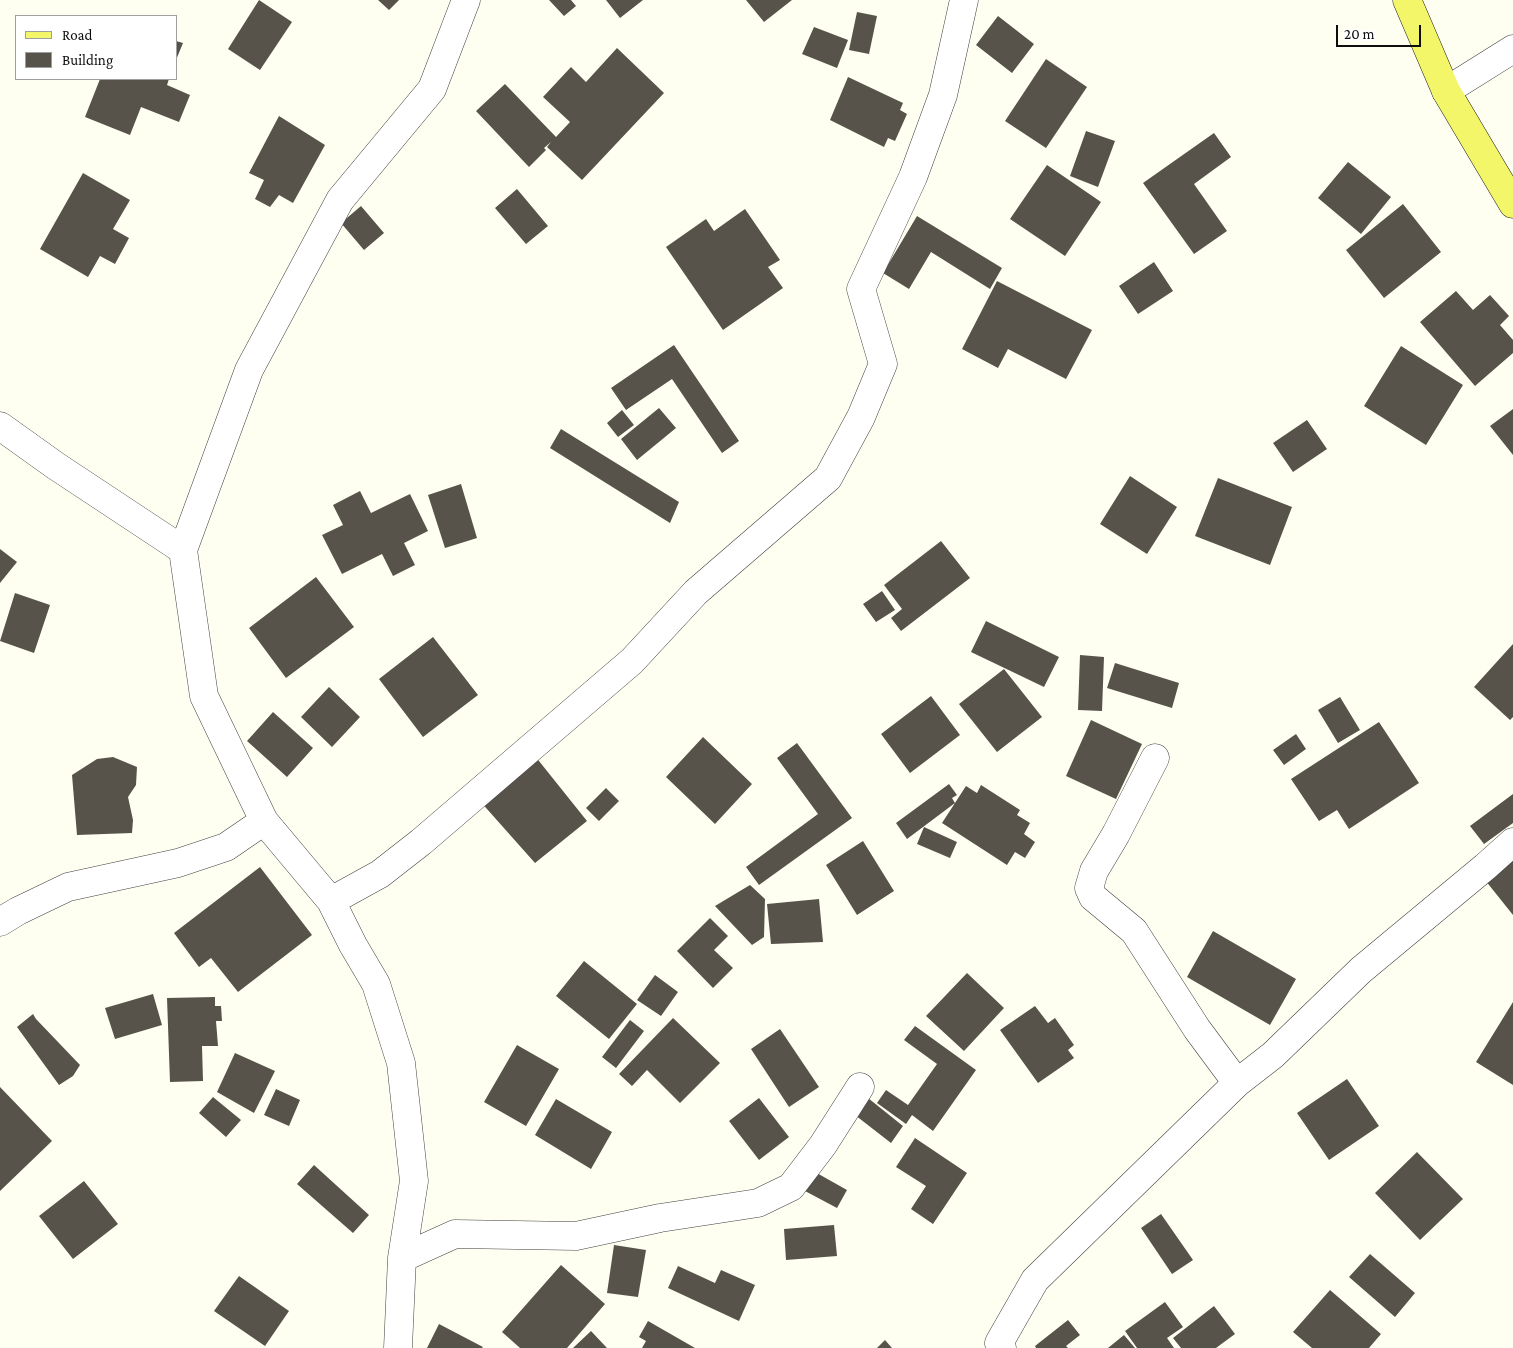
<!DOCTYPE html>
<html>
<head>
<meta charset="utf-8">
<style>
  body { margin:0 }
  #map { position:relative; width:1513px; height:1348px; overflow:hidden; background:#fefff0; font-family:"Crimson Pro",serif }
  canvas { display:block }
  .legend { position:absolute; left:15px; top:15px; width:162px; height:65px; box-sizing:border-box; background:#fff; border:1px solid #9f9f9f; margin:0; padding:6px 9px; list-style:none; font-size:15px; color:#0e0e0e }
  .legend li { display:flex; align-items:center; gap:10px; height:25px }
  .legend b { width:25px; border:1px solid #9f9f9f }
  .scale { position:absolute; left:1336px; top:25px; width:85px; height:22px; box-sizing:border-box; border:2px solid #0e0e0e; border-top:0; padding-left:6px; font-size:15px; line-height:18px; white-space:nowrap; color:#0e0e0e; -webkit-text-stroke:4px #fff; paint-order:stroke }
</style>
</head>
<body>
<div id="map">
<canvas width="1513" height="1348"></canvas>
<ul class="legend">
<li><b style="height:6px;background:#f3f669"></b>Road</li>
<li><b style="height:14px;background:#57534b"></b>Building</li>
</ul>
<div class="scale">20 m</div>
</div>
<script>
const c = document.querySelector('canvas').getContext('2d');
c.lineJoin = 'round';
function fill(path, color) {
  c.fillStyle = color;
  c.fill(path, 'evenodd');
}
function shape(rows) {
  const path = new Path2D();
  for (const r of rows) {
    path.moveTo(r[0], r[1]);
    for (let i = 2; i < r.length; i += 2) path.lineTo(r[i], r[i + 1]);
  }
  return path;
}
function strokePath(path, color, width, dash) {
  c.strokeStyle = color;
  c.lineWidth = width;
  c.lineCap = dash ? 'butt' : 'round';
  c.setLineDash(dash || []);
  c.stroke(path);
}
const building = shape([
  [259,0,292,22,260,70,228,49],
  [378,0,399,0,389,10],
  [549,0,571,0,576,6,564,16],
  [606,0,643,0,620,18],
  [746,0,792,0,764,22],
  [857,12,877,16,869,54,849,50],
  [998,16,1034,44,1012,73,976,45],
  [814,27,848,40,837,68,802,54],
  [176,41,183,43,176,60],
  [617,48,664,93,582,180,547,147,551,142,544,148,546,150,529,167,476,111,505,84,556,137,570,122,543,97,571,67,586,82],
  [1046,59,1087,87,1046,148,1005,121],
  [848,77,903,103,900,110,907,114,895,141,888,138,884,147,830,120],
  [100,79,169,79,167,85,190,95,179,122,141,107,130,135,85,117],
  [279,116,325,145,293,203,279,195,270,207,255,199,264,180,249,173],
  [1086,131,1115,141,1098,187,1070,176],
  [1214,133,1231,157,1194,184,1227,231,1194,254,1143,183],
  [1348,162,1391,197,1361,234,1318,198],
  [1047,165,1101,202,1065,256,1010,219],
  [83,173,130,200,113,229,129,238,115,264,100,256,88,277,40,249],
  [517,189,548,226,526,244,495,208],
  [1403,204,1441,252,1384,298,1346,250],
  [361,206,384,233,364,250,341,223],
  [745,209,780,260,768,267,783,288,723,330,666,247,706,219,714,231],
  [917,216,1002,268,990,289,931,252,909,289,883,273],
  [1154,262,1173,291,1138,314,1119,286],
  [997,281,1092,330,1066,379,1008,349,998,368,962,349],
  [1456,291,1473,310,1490,295,1509,316,1500,325,1513,340,1513,353,1475,386,1420,322],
  [674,345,739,441,722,453,672,379,626,410,611,388],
  [1401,346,1463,385,1426,445,1364,406],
  [659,408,676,428,637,460,621,439],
  [1513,409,1513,455,1490,426],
  [622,410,634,425,618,437,607,423],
  [1307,420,1327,449,1293,472,1273,443],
  [561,429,679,502,670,523,550,448],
  [1130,476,1177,507,1147,554,1100,524],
  [1218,478,1292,507,1270,565,1195,536],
  [461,484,477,538,445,548,428,495],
  [360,491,371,513,410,494,428,531,404,543,415,565,393,576,382,554,342,574,322,535,343,525,333,505],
  [941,541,970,578,901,631,891,618,902,609,884,585],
  [0,549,17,562,0,583],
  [316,577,354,627,286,678,249,628],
  [882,591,895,610,876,622,863,604],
  [15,593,50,605,34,653,0,641],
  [986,621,1059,657,1044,687,971,652],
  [433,637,478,695,423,737,379,679],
  [1513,644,1513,717,1510,720,1474,687],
  [1080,655,1104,657,1102,711,1078,710],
  [1115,663,1179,683,1172,708,1107,688],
  [1004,669,1042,717,997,752,959,704],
  [329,687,360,717,332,747,301,717],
  [931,696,960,735,910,773,881,734],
  [1340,697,1360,730,1338,743,1318,710],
  [273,712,313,748,287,777,247,741],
  [1091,720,1142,744,1116,799,1066,776],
  [1379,722,1419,783,1349,829,1337,810,1319,821,1291,779],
  [1296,734,1306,749,1284,765,1273,750],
  [703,737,752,784,715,824,666,777],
  [797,743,852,818,759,885,746,867,818,814,777,758],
  [535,756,587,821,535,863,479,800],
  [113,757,137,767,136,785,128,797,133,820,132,833,77,835,72,775,97,759],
  [949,784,957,795,952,798,955,803,907,839,896,823],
  [981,785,1020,810,1017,815,1030,823,1024,834,1035,842,1025,858,1015,852,1007,865,942,823,966,786,977,793],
  [606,788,619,801,599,821,586,808],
  [1513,794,1513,823,1484,844,1470,826],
  [924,827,957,842,950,858,917,844],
  [863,841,894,891,857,915,826,865],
  [1513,857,1513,915,1485,880],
  [260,867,312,935,238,992,211,958,199,967,174,933],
  [750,885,765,899,764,937,752,945,715,906],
  [819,899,823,942,771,944,767,904],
  [710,918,728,936,714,950,733,968,713,988,677,951],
  [1213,931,1296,979,1270,1025,1187,977],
  [584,961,637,1004,609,1039,556,996],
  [967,973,1004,1008,964,1051,926,1016],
  [655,975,678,992,661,1016,637,1000],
  [153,994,162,1025,115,1039,105,1008],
  [215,997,215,1006,221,1006,222,1021,216,1021,218,1046,202,1046,203,1081,170,1082,167,998],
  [1513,1002,1513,1085,1476,1062],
  [1035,1006,1048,1023,1055,1018,1074,1045,1068,1050,1074,1058,1038,1083,1000,1030],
  [33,1014,36,1019,80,1065,73,1076,59,1085,17,1027],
  [673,1018,720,1063,680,1103,647,1070,632,1086,619,1074],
  [630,1020,644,1031,616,1068,602,1057],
  [915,1026,976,1070,933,1131,912,1115,906,1124,877,1103,886,1090,908,1105,937,1064,904,1040],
  [780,1029,819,1087,789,1107,751,1049],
  [517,1045,559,1069,526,1126,484,1102],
  [235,1053,275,1071,254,1113,217,1092],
  [1347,1079,1379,1126,1329,1160,1297,1113],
  [0,1087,52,1141,0,1191],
  [276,1089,300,1100,289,1126,264,1115],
  [213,1097,241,1120,226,1137,199,1113],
  [759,1098,789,1137,759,1160,729,1121],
  [868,1098,903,1126,891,1143,855,1115],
  [556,1099,612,1132,591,1169,535,1135],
  [915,1138,967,1173,933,1224,911,1209,926,1186,896,1167],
  [1417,1152,1463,1199,1420,1240,1375,1193],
  [314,1165,369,1215,353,1233,297,1184],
  [815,1172,847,1190,837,1208,805,1191],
  [84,1181,118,1224,73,1259,39,1216],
  [1161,1214,1193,1260,1172,1274,1141,1228],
  [834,1225,837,1256,786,1260,784,1229],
  [614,1245,646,1250,638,1297,607,1293],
  [1370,1254,1415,1293,1395,1317,1349,1277],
  [561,1265,605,1304,567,1348,520,1348,502,1332],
  [678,1266,715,1283,721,1270,755,1285,739,1321,668,1288],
  [239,1276,289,1311,265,1346,214,1311],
  [1330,1290,1381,1334,1369,1348,1312,1348,1293,1332],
  [1165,1302,1183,1327,1167,1338,1174,1348,1137,1348,1125,1331],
  [1214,1306,1235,1334,1216,1348,1181,1348,1173,1338],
  [1068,1320,1080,1335,1066,1346,1068,1348,1036,1348,1035,1346],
  [648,1321,695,1348,642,1348,646,1341,639,1337],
  [439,1324,483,1347,482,1348,427,1348],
  [591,1331,607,1348,573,1348],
  [1124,1335,1135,1348,1108,1348],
  [885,1340,892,1348,877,1348]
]);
const minor = shape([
  [1446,91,1513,49],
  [0,426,56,466,183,550],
  [1155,758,1116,834,1094,871,1089,888,1093,897,1134,931,1197,1029,1237,1083],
  [331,901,380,874,421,842,632,661,696,592,828,478,861,417,883,364,861,289,913,177,943,95,964,0],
  [0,922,18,911,68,887,178,863,226,847,264,821],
  [402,1258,455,1234,576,1236,660,1218,758,1203,791,1187,823,1145,860,1087],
  [398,1348,402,1258,414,1181,401,1063,376,984,353,945,331,901,264,821,204,696,183,550,249,370,340,200,432,89,466,0],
  [1002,1348,999,1343,1035,1280,1237,1083,1273,1055,1361,970,1485,867,1513,842]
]);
const major = shape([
  [1407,0,1446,91,1513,204]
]);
fill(building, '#57534b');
strokePath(minor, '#414141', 29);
strokePath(major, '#1f1f1f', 29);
strokePath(minor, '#fff', 28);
strokePath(major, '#f3f669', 28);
</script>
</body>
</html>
